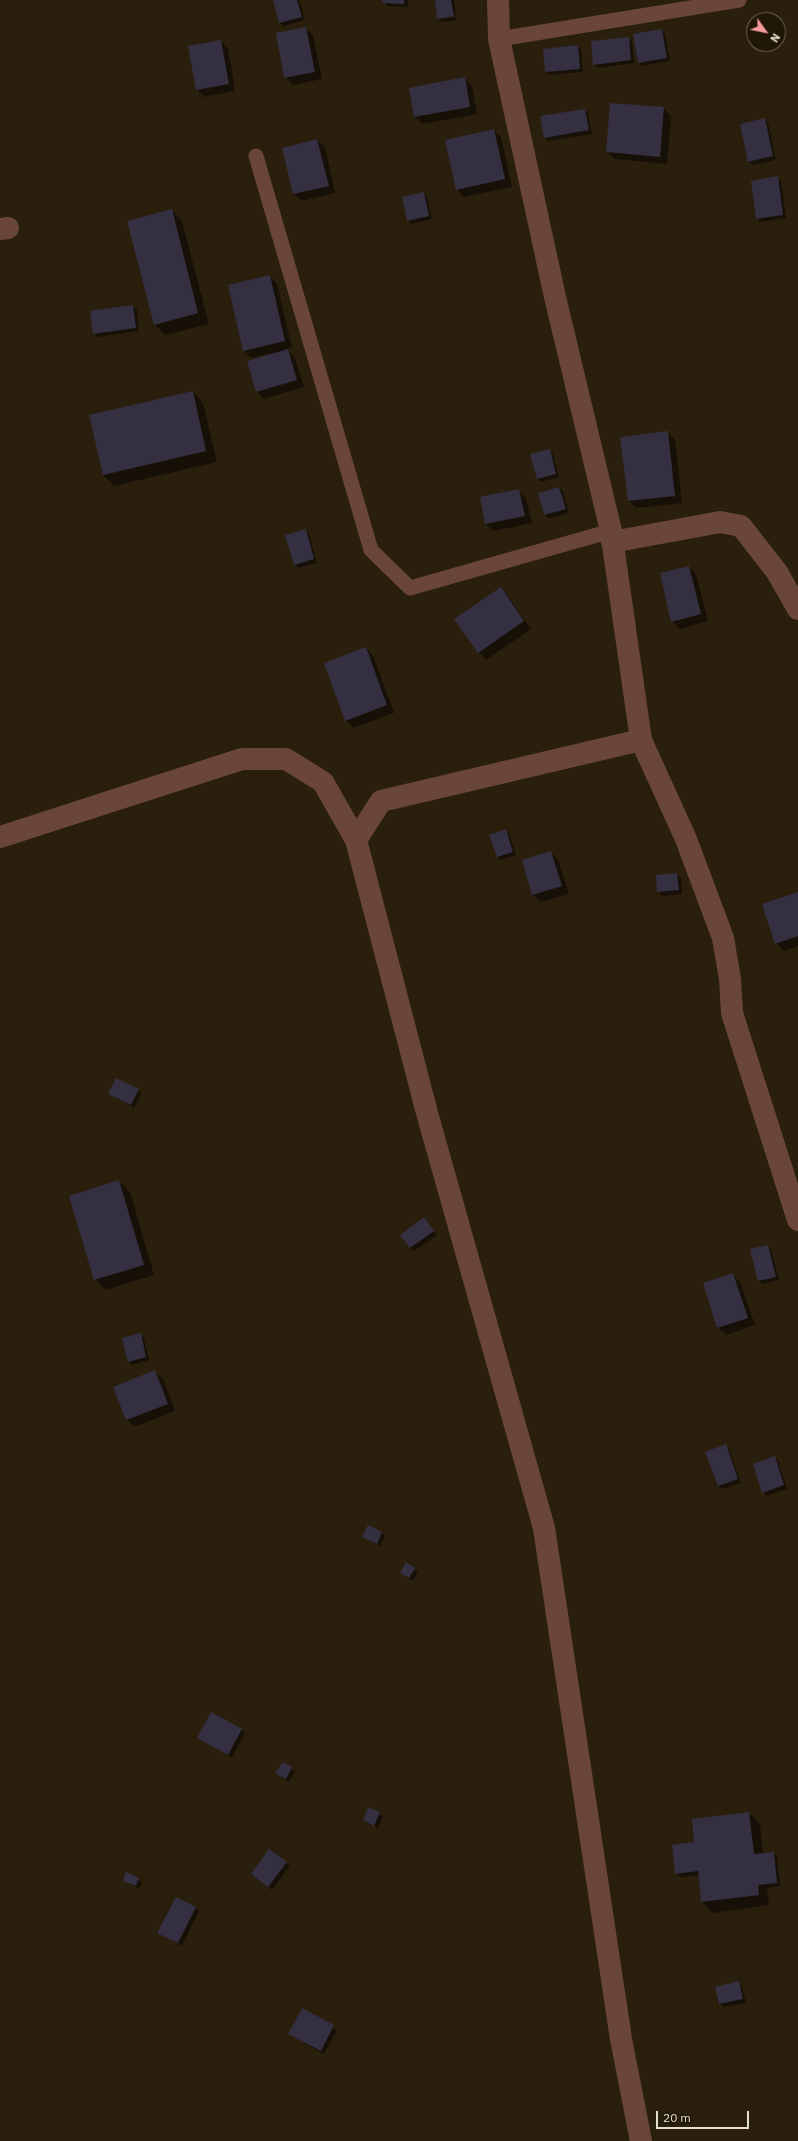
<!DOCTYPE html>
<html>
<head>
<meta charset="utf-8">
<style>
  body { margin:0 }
  #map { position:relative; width:798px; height:2141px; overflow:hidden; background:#2a1f0d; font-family:"IBM Plex Sans",sans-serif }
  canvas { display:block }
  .north { position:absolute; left:746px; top:12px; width:40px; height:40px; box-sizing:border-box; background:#201605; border:1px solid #6f6657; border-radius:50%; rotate:123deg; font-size:11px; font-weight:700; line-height:16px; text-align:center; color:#e5ded3 }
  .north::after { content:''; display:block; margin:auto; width:14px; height:18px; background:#f59b9c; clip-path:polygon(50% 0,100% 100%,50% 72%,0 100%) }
  .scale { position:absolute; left:656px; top:2111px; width:93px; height:18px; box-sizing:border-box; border:2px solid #e5ded3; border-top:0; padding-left:5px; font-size:12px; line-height:14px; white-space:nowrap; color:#e5ded3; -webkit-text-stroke:3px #201605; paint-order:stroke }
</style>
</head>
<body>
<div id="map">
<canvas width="798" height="2141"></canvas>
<div class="north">N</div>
<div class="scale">20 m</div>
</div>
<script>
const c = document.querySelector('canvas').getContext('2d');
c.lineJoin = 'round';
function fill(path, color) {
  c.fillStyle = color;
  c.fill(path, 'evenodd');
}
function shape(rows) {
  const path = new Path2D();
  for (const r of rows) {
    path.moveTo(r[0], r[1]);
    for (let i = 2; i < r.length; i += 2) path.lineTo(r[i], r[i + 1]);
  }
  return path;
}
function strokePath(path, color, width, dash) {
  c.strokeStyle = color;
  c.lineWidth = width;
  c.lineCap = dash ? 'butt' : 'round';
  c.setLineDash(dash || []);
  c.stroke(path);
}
const shadow = shape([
  [274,0,299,0,305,20,284,26,280,23],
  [383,0,408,0,408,7,387,6],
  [436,0,454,0,456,15,440,17,440,19,456,17,457,20,442,22,438,18],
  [305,28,313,35,322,79,293,85,285,77],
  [661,30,665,34,670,61,642,66,639,62],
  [628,38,632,41,634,63,598,68,594,64],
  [221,41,228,48,235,91,204,97,197,90],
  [578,47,581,50,583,72,550,75,546,72],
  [465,78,472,86,477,114,423,124,415,117],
  [663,108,671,116,667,164,615,159,607,152],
  [585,110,588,113,592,134,548,141,545,138],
  [764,119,768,122,776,160,753,165,749,162,741,124],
  [493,130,501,137,512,187,464,197,457,190],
  [317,140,325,147,335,193,302,201,294,194],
  [777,177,781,181,786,218,761,222,757,219],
  [424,193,427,197,432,219,411,224,408,220],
  [172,210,182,221,209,324,165,335,154,324],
  [270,276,277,284,292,348,287,349,295,358,304,387,264,399,257,392,248,362,272,355,271,353,251,358,244,350],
  [133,306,137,310,139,331,97,337,94,333],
  [193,392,203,403,217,462,114,486,103,475],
  [667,432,675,440,682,503,636,508,629,501],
  [549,450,553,454,559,477,541,482,538,479],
  [559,488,563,491,569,513,549,518,545,515,539,493],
  [519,490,526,498,532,523,494,531,486,524],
  [306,530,309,534,317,563,298,568,295,564],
  [689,567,696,574,708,621,680,629,672,621],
  [501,588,508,596,531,629,486,660,479,652],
  [366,648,373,656,394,713,353,728,346,720],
  [505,830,509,834,516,855,501,860,498,857],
  [551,852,558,860,569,894,541,902,533,895,523,861],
  [677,874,681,878,682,894,662,896,658,892,657,876],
  [798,893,798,946,784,951,776,943],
  [138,1090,141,1094,134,1108,109,1094],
  [119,1181,130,1192,154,1275,106,1290,95,1279],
  [427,1222,437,1235,414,1251,410,1248],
  [768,1246,771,1249,779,1280,763,1284,759,1281,751,1250],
  [732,1274,740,1282,755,1325,726,1335,718,1328,704,1284],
  [140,1335,144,1338,149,1360,132,1365,129,1361],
  [155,1372,163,1379,175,1411,135,1427,127,1420],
  [725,1446,729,1449,741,1483,722,1489,718,1486],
  [775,1457,778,1461,787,1489,767,1496,763,1492],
  [381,1532,385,1536,380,1546,364,1537],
  [414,1569,418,1572,413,1581,401,1573],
  [242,1730,245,1733,232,1758,198,1737],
  [283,1763,295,1772,289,1782,277,1773],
  [379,1813,383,1817,378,1828,364,1820],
  [749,1813,760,1824,763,1854,773,1853,777,1857,780,1886,767,1888,769,1905,713,1913,702,1902,699,1875,680,1877,676,1873,694,1843],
  [286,1863,290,1866,272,1890,252,1874],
  [127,1874,142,1882,139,1889,124,1880],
  [196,1908,199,1911,182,1946,159,1932],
  [739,1982,742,1986,746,2003,723,2007,720,2003],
  [302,2010,337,2030,324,2054,289,2034]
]);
const building = shape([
  [273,0,297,0,302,17,279,23],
  [382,0,404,0,404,4,382,3],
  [435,0,451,0,454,16,437,19],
  [306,27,315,72,284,78,276,33],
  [662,29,667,58,638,63,633,34],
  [629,37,631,60,593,65,591,41],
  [221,40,229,84,196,90,188,46],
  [578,45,580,69,545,72,543,49],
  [465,77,470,107,414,117,409,88],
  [610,103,664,107,660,157,606,152],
  [585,109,589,130,544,138,540,116],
  [765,118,773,156,748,162,740,124],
  [494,129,505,179,456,190,445,140],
  [317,139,329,186,293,194,282,148],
  [778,176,783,215,756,219,751,181],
  [424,192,429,216,407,221,402,197],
  [172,209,198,313,154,325,127,221],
  [270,275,285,341,243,351,228,285],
  [133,305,136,328,93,334,90,311],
  [288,349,297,380,256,392,247,361],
  [193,391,206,451,103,475,89,415],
  [668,431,675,496,628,501,620,437],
  [550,449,556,474,537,479,530,454],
  [559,487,566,509,544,515,538,493],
  [519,489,525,516,485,524,480,497],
  [306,529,314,559,294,565,285,535],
  [689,566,701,614,671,622,660,573],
  [501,587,524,621,478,653,454,619],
  [366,647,387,705,345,721,324,663],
  [506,829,513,852,497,857,489,835],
  [551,851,562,886,532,895,522,860],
  [677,873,679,890,657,892,656,875],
  [798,892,798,936,775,944,762,904],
  [116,1078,139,1089,131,1105,108,1094],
  [119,1180,144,1265,94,1280,69,1196],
  [424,1217,434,1231,410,1248,400,1235],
  [768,1245,776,1277,758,1281,750,1249],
  [733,1273,748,1318,717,1328,703,1283],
  [141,1333,146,1357,128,1362,122,1338],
  [155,1370,168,1404,126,1420,113,1387],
  [726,1444,738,1479,718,1486,705,1452],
  [775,1456,784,1485,762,1493,753,1464],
  [368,1525,382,1532,377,1544,362,1537],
  [406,1562,415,1568,409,1578,400,1573],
  [211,1712,242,1729,228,1755,197,1738],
  [283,1762,292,1767,286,1779,275,1773],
  [368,1807,380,1812,374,1826,363,1820],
  [749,1812,754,1854,774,1852,777,1883,758,1885,759,1895,701,1902,698,1871,675,1874,672,1845,694,1842,692,1819],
  [269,1849,287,1862,268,1887,251,1874],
  [126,1872,139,1878,136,1886,123,1881],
  [176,1897,196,1907,178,1943,157,1933],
  [739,1981,743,1999,719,2004,715,1987],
  [302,2008,334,2025,321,2051,288,2034]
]);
const lane = shape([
  [499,39,739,0],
  [256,156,371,550,410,588,611,531]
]);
const street = shape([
  [498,0,499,39,555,297,611,531,641,740,381,801,356,840,427,1113,544,1528,621,2039,641,2141],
  [0,229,8,228],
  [612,542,720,522,741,526,777,572,798,609],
  [641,740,686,839,723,938,730,979,732,1013,798,1220],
  [0,837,242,759,286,759,323,782,356,840]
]);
fill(shadow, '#0007');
fill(building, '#352f42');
strokePath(lane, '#6a4639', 15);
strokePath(street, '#6a4639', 22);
</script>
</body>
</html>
